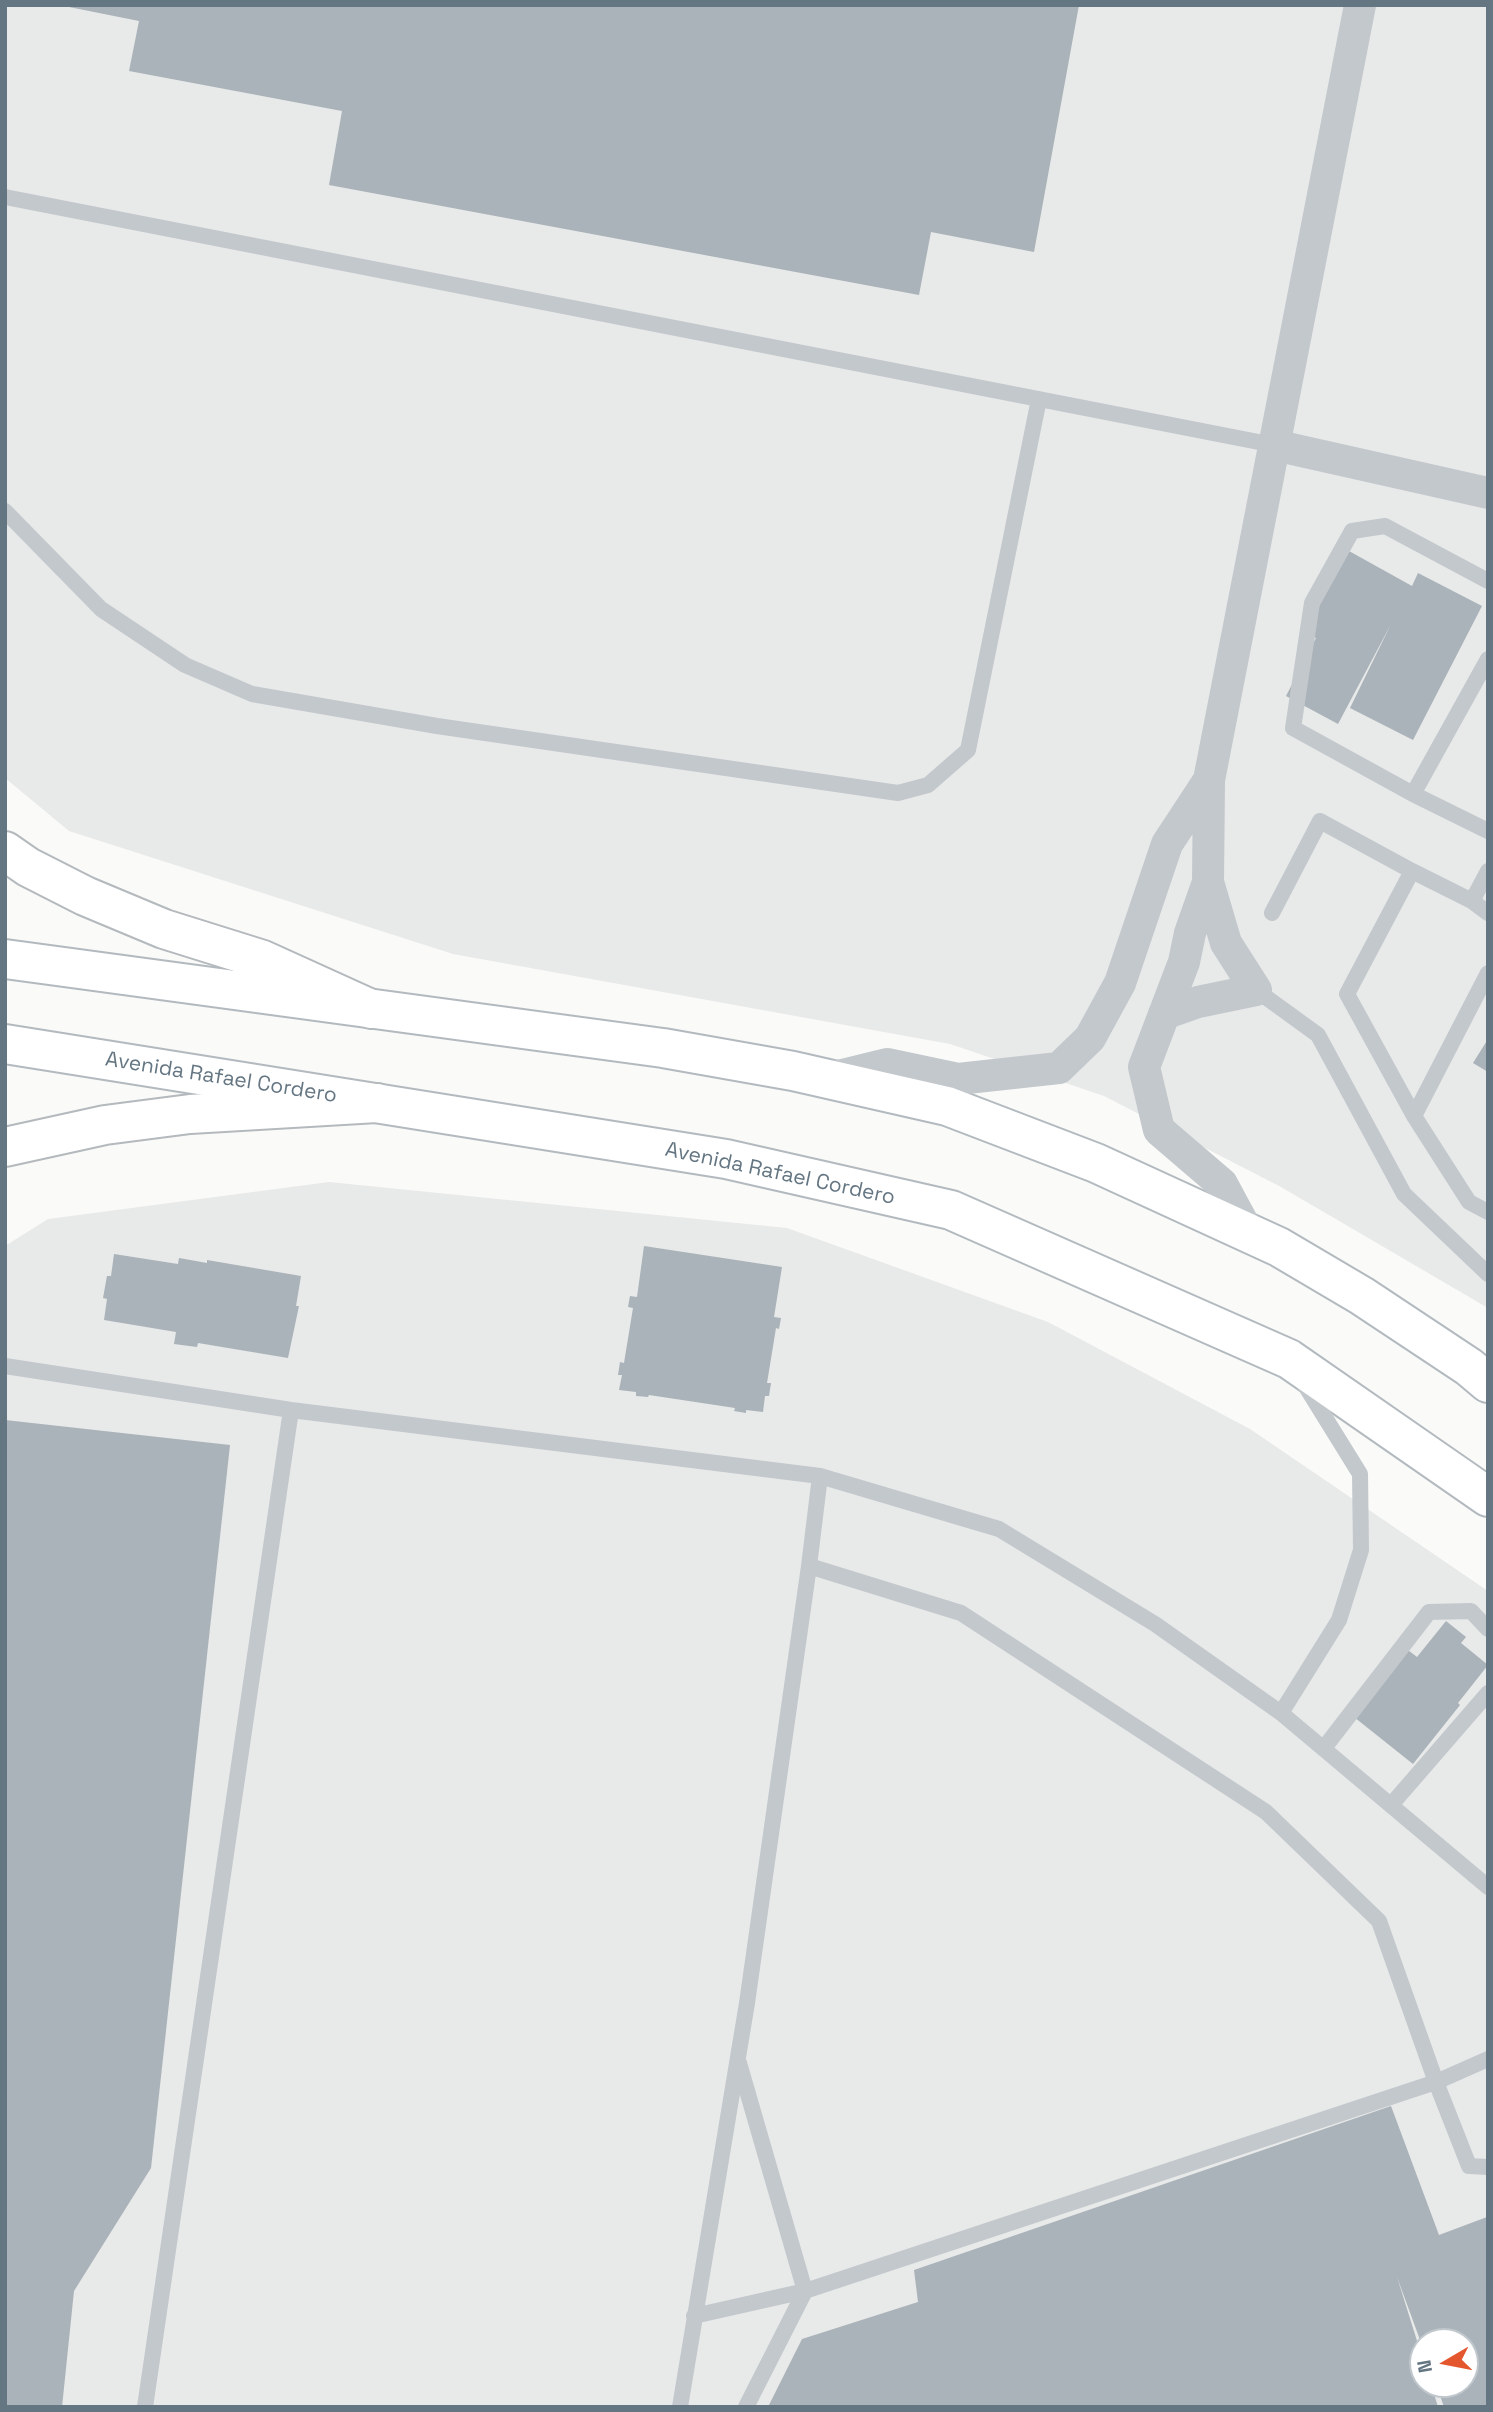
<!DOCTYPE html>
<html>
<head>
<meta charset="utf-8">
<style>
  body { margin:0 }
  #map { position:relative; width:1493px; height:2412px; overflow:hidden; background:#fafaf8; font-family:"Space Grotesk",sans-serif }
  canvas { display:block }
  .frame { position:absolute; inset:0; border:7px solid #657683; pointer-events:none }
  .north { position:absolute; left:1409px; top:2328px; width:70px; height:70px; box-sizing:border-box; background:#fff; border:2px solid #c1c8cd; border-radius:50%; rotate:260deg; font-size:19px; font-weight:700; line-height:28px; text-align:center; color:#657683 }
  .north::after { content:''; display:block; margin:auto; width:24px; height:32px; background:#e4572e; clip-path:polygon(50% 0,100% 100%,50% 72%,0 100%) }
</style>
</head>
<body>
<div id="map">
<canvas width="1493" height="2412"></canvas>
<div class="frame"></div>
<div class="north">N</div>
</div>
<script>
const c = document.querySelector('canvas').getContext('2d');
c.lineJoin = 'round';
function fill(path, color) {
  c.fillStyle = color;
  c.fill(path, 'evenodd');
}
function shape(rows) {
  const path = new Path2D();
  for (const r of rows) {
    path.moveTo(r[0], r[1]);
    for (let i = 2; i < r.length; i += 2) path.lineTo(r[i], r[i + 1]);
  }
  return path;
}
function strokePath(path, color, width, dash) {
  c.strokeStyle = color;
  c.lineWidth = width;
  c.lineCap = dash ? 'butt' : 'round';
  c.setLineDash(dash || []);
  c.stroke(path);
}
function label(font, color, halo, rows, align = 'center') {
  c.font = font + ' "Space Grotesk",sans-serif';
  c.lineWidth = 7;
  c.setLineDash([]);
  c.textBaseline = 'middle';
  c.strokeStyle = halo;
  c.fillStyle = color;
  for (const [text, x, y, turn = 0] of rows) {
    c.save();
    c.translate(x, y);
    c.rotate((+turn || 0) * Math.PI / 180);
    c.textAlign = isNaN(turn) ? turn : align;
    if (halo) c.strokeText(text, 0, 0);
    c.fillText(text, 0, 0);
    c.restore();
  }
}
const built = shape([
  [5,5,1488,5,1488,1308,1281,1187,1104,1096,950,1044,453,954,69,831,5,778],
  [329,1182,787,1228,1048,1322,1250,1429,1488,1591,1488,2407,5,2407,5,1246,48,1219],
  [1423,2342,1465,2342,1465,2384,1423,2384]
]);
const building = shape([
  [59,5,1079,5,1034,252,931,232,919,295,329,185,342,111,129,71,139,21],
  [1349,551,1412,586,1418,573,1482,606,1413,740,1350,708,1391,624,1338,724,1286,696,1316,638,1305,632],
  [1488,1039,1488,1072,1473,1063],
  [644,1246,782,1267,774,1317,781,1318,779,1329,776,1328,767,1383,771,1383,769,1396,765,1396,763,1412,746,1410,746,1413,734,1411,735,1408,649,1395,648,1397,636,1396,636,1392,619,1390,622,1375,618,1375,620,1362,624,1363,633,1308,628,1307,630,1296,637,1297],
  [114,1254,178,1264,179,1258,207,1263,207,1260,301,1276,296,1306,299,1306,288,1358,198,1343,197,1347,174,1344,176,1332,104,1320,107,1299,103,1298,107,1276,111,1276],
  [5,1420,230,1445,151,2168,74,2291,62,2407,5,2407],
  [1446,1621,1466,1637,1461,1643,1488,1665,1458,1703,1460,1705,1413,1764,1354,1717,1400,1644,1417,1657],
  [1391,2106,1439,2235,1487,2217,1488,2220,1488,2407,1444,2407,1436,2384,1465,2384,1465,2342,1423,2342,1423,2348,1397,2277,1423,2360,1423,2384,1431,2384,1438,2407,768,2407,802,2339,918,2302,914,2270]
]);
const lane = shape([
  [5,197,1274,445],
  [5,511,101,609,185,665,252,694,437,726,898,793,928,785,968,750,1039,399],
  [1488,581,1385,526,1352,531,1312,603,1293,728,1413,794,1488,831],
  [1413,794,1488,659],
  [1472,901,1488,871],
  [1272,913,1320,821,1412,871],
  [1488,973,1414,1116,1469,1202,1488,1212],
  [1256,990,1318,1035,1404,1194,1488,1274],
  [1414,1116,1347,994,1412,871,1472,901,1488,913],
  [5,1366,291,1410,820,1476,999,1529,1155,1624,1281,1713,1488,1887],
  [809,1566,961,1613,1266,1812,1379,1921,1436,2082,1488,2059],
  [1281,1713,1339,1620,1361,1550,1360,1474,1303,1382],
  [1324,1748,1429,1612,1471,1611,1488,1629],
  [1391,1805,1488,1693],
  [694,2316,805,2291,739,2063],
  [145,2407,291,1410],
  [680,2407,747,2003,809,1566,820,1476],
  [746,2407,805,2291,1436,2082,1469,2166,1488,2167]
]);
const street = shape([
  [1274,445,1488,493],
  [1164,1014,1198,1002,1256,990,1226,943,1208,882],
  [830,1078,887,1064,958,1079,1059,1068,1090,1038,1120,983,1167,844,1209,780],
  [1249,1234,1222,1184,1159,1130,1144,1067,1184,962,1190,933,1208,882,1209,780,1360,5]
]);
const secondary = shape([
  [5,959,663,1048,793,1071,947,1106,1096,1163,1279,1247,1362,1296,1469,1367,1488,1383],
  [5,1044,726,1159,951,1210,1289,1359,1488,1497]
]);
const highway = shape([
  [5,851,28,867,85,896,164,929,263,960,371,1009],
  [5,1147,105,1125,190,1114,377,1103]
]);
const streetNames = [
  ["Avenida Rafael Cordero",221,1078,9],
  ["Avenida Rafael Cordero",780,1174,12]
];
fill(built, '#e8e9e9');
fill(building, '#aab3b9');
strokePath(secondary, '#b3babf', 42);
strokePath(highway, '#b4b9bd', 42);
strokePath(lane, '#c3c8cc', 16);
strokePath(street, '#c3c8cc', 32);
strokePath(secondary, '#fff', 38);
strokePath(highway, '#fff', 38);
label('21px', '#657683', '#fff', streetNames);
</script>
</body>
</html>
